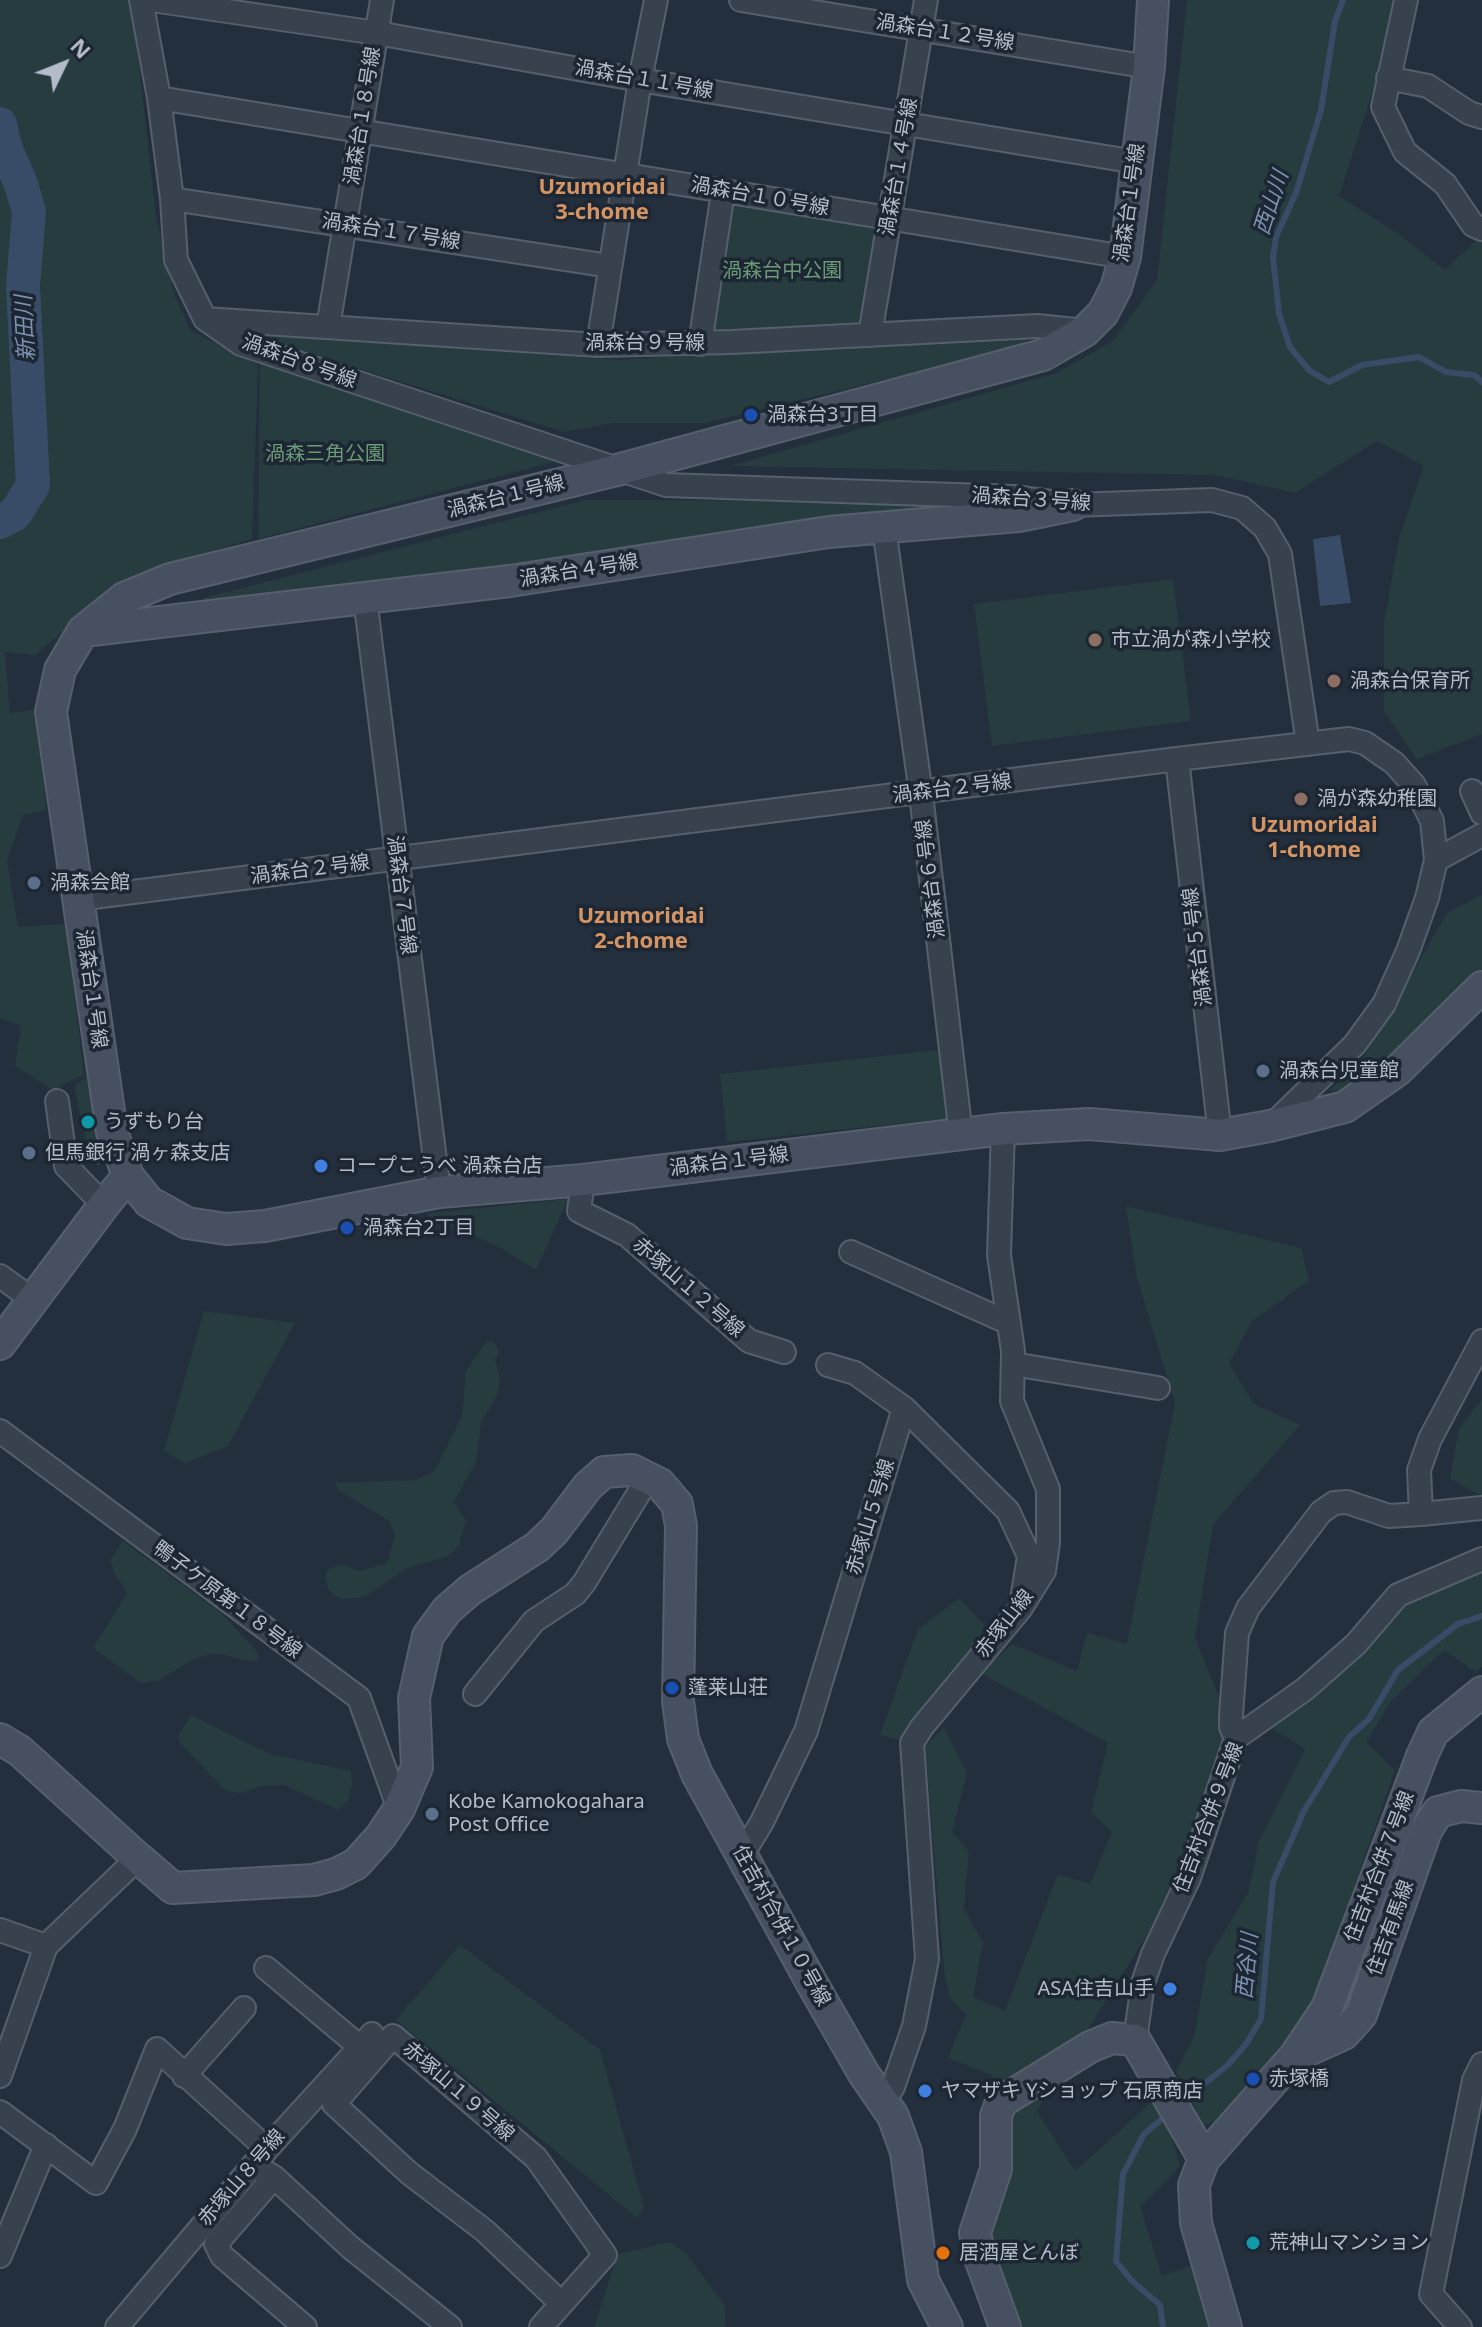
<!DOCTYPE html>
<html>
<head>
<meta charset="utf-8">
<style>
  body { margin:0 }
  #map { position:relative; width:1482px; height:2327px; overflow:hidden; background:#242f3e; font-family:"Noto Sans",sans-serif }
  canvas { display:block }
  .north { position:absolute; left:24px; top:24px; width:80px; height:80px; -webkit-text-stroke:6px #1d2633; paint-order:stroke; rotate:47deg; font-size:22px; font-weight:700; line-height:32px; text-align:center; color:#b4bcc9 }
  .north::after { content:''; display:block; margin:auto; width:28px; height:36px; background:#b4bcc9; clip-path:polygon(50% 0,100% 100%,50% 72%,0 100%) }
</style>
</head>
<body>
<div id="map">
<canvas width="1482" height="2327"></canvas>
<div class="north">N</div>
</div>
<script>
const c = document.querySelector('canvas').getContext('2d');
c.lineJoin = 'round';
function fill(path, color) {
  c.fillStyle = color;
  c.fill(path, 'evenodd');
}
function shape(rows) {
  const path = new Path2D();
  for (const r of rows) {
    path.moveTo(r[0], r[1]);
    for (let i = 2; i < r.length; i += 2) path.lineTo(r[i], r[i + 1]);
  }
  return path;
}
function strokePath(path, color, width, dash) {
  c.strokeStyle = color;
  c.lineWidth = width;
  c.lineCap = dash ? 'butt' : 'round';
  c.setLineDash(dash || []);
  c.stroke(path);
}
function label(font, color, halo, rows, align = 'center') {
  c.font = font + ' "Noto Sans","Noto Sans JP",sans-serif';
  c.lineWidth = 7;
  c.setLineDash([]);
  c.textBaseline = 'middle';
  c.strokeStyle = halo;
  c.fillStyle = color;
  for (const [text, x, y, turn = 0] of rows) {
    c.save();
    c.translate(x, y);
    c.rotate((+turn || 0) * Math.PI / 180);
    c.textAlign = isNaN(turn) ? turn : align;
    if (halo) c.strokeText(text, 0, 0);
    c.fillText(text, 0, 0);
    c.restore();
  }
}
const green = shape([
  [0,0,132,0,156,217,174,294,191,331,258,365,252,539,133,575,35,655,5,652,10,713,39,709,46,810,23,815,7,860,18,927,66,924,84,1075,63,1084,56,1092,15,1066,21,1026,0,1018],
  [1187,0,1402,0,1339,196,1399,234,1445,270,1482,235,1482,734,1417,759,1384,711,1384,624,1399,537,1424,466,1377,441,1295,493,1216,475,730,466,1056,373,1113,341,1157,280],
  [730,200,880,225,863,328,710,335],
  [1031,333,1023,346,705,423,613,423,564,432,272,342,267,334,618,360],
  [260,362,558,461,258,539],
  [586,500,935,501,1008,503,913,510,657,552,211,607,203,598],
  [1173,579,1191,721,992,746,974,604],
  [1482,895,1482,976,1378,1075,1353,1089,1329,1091,1364,1057,1447,913],
  [945,1049,953,1118,727,1142,720,1074],
  [86,1076,99,1140,99,1167,89,1155,74,1087],
  [568,1199,536,1270,497,1246,427,1216,430,1213],
  [1126,1206,1301,1248,1309,1281,1252,1321,1229,1363,1254,1404,1300,1425,1213,1525,1195,1638,1226,1714,1225,1737,1180,1882,1037,2111,1075,2171,1154,2100,1172,2137,1180,2166,1140,2206,1162,2276,1191,2265,1200,2275,1213,2327,1018,2327,989,2242,992,2075,948,2058,966,2015,949,1997,944,1968,925,1747,944,1727,967,1773,952,1832,969,1851,964,1908,983,1943,973,1997,1005,2011,1058,1874,1090,1884,1112,1832,1091,1812,1108,1743,981,1673,1012,1644,1077,1671,1087,1633,1127,1644,1175,1404,1136,1274],
  [204,1311,295,1323,228,1446,185,1463,164,1451],
  [487,1341,494,1342,499,1352,495,1359,500,1379,498,1393,481,1423,476,1462,454,1502,466,1520,459,1546,448,1556,406,1569,365,1597,341,1599,329,1591,325,1577,327,1570,340,1564,360,1571,387,1563,395,1535,389,1521,338,1490,335,1483,415,1480,434,1472,462,1416,466,1371],
  [1482,1399,1482,1496,1450,1479,1459,1429],
  [123,1541,220,1612,257,1651,259,1658,253,1662,215,1653,194,1659,158,1681,141,1683,93,1648,127,1593,115,1574,110,1560],
  [1482,1550,1482,1667,1476,1672,1444,1650,1391,1701,1366,1742,1395,1770,1317,1993,1295,2029,1218,2121,1202,2126,1188,2088,1176,2072,1194,2037,1208,1958,1249,1891,1259,1841,1305,1749,1268,1726,1355,1662,1409,1601],
  [959,1598,989,1630,921,1708,904,1741,880,1735,918,1629],
  [191,1715,270,1754,351,1771,352,1785,348,1800,339,1810,284,1785,261,1786,241,1793,226,1791,180,1743,178,1736],
  [460,1945,600,2050,644,2207,637,2218,396,2020],
  [670,2242,686,2253,725,2306,726,2327,594,2327,618,2254]
]);
const water = shape([
  [1340,535,1351,603,1320,606,1313,539]
]);
const stream = shape([
  [1343,0,1335,21,1321,110,1296,193,1276,237,1273,257,1279,314,1290,347,1310,371,1329,382,1362,365,1419,357,1446,372,1474,375,1482,382],
  [1180,2103,1228,2065,1246,2044,1261,2019,1273,1882,1304,1811,1349,1737,1369,1719,1398,1670,1458,1624,1482,1616],
  [1163,2327,1160,2305,1131,2280,1116,2261,1123,2174,1144,2134,1169,2113]
]);
const river = shape([
  [0,124,5,147,21,184,29,212,23,285,33,485,15,514,0,522]
]);
const street = shape([
  [141,0,159,98,172,199,176,260,205,319,241,344,666,485,1014,497,1073,505,1212,500,1242,508,1265,528,1280,554,1308,744],
  [152,0,377,33,640,80,1136,162],
  [741,0,1149,67],
  [1406,0,1383,107,1405,152,1445,184,1473,225,1482,229],
  [1388,78,1428,86,1469,113,1482,117],
  [159,98,1125,257],
  [172,199,610,266],
  [205,319,598,345,732,342,1037,326,1085,331],
  [328,327,382,0],
  [870,335,926,0],
  [700,344,723,192],
  [598,345,640,80,656,0],
  [884,528,921,794,961,1135],
  [365,598,439,1192],
  [1177,759,1220,1135],
  [1472,791,1482,813],
  [1436,860,1482,835],
  [78,899,1177,759,1349,739,1365,743,1394,763,1414,785,1432,821,1436,860,1427,898,1408,951,1384,1004,1355,1044,1271,1126],
  [57,1101,66,1166,104,1205],
  [583,1180,579,1211,627,1235,749,1341,784,1352],
  [851,1252,1009,1323],
  [0,1276,33,1300],
  [1482,1341,1430,1439,1419,1470,1421,1514,1482,1508],
  [1013,1364,1158,1388],
  [828,1365,855,1373,904,1408],
  [0,1431,359,1698,399,1809],
  [475,1694,534,1621,575,1594,584,1583,648,1478],
  [1236,1738,1231,1727,1231,1716,1237,1633,1248,1608,1321,1512,1334,1503,1347,1502,1389,1516,1421,1514],
  [742,1855,762,1822,806,1731,904,1408,1008,1511,1029,1556,1022,1599],
  [0,1930,46,1946],
  [266,1968,360,2047],
  [1135,2040,1143,1983,1153,1954,1189,1878,1236,1738,1305,1689,1356,1644,1398,1595,1482,1559],
  [0,2076,46,1946,138,1858],
  [184,2076,244,2008],
  [884,2100,893,2087,914,2026,927,1959,912,1743,922,1727,1021,1608,1044,1571,1048,1543,1048,1489,1012,1401,1013,1351,999,1255,1003,1129],
  [0,2112,96,2183,125,2129,157,2049,267,2149],
  [253,2165,274,2177,350,2247,450,2327],
  [274,2177,216,2244,222,2256,305,2327],
  [0,2256,46,2145],
  [117,2327,267,2149,372,2034],
  [541,2327,605,2255,536,2158,393,2036,334,2104,409,2173,485,2231,561,2303],
  [1460,2327,1431,2294,1474,2080,1482,2064]
]);
const secondary = shape([
  [1153,0,1149,67,1125,257,1116,288,1103,313,1085,331,1043,355,617,470,170,579,124,598,83,631,60,670,51,712,112,1132,128,1176,149,1202,187,1223,226,1229,265,1226,439,1192,583,1180,1003,1129,1089,1124,1220,1135,1270,1126,1345,1107,1398,1070,1482,987],
  [83,631,510,581,829,532,1019,516,1073,505],
  [0,1344,104,1205,128,1176],
  [0,1739,20,1751,138,1858,173,1888,314,1880,336,1874,356,1864,381,1836,399,1809,417,1767,414,1698,428,1636,447,1610,470,1590,537,1547,554,1531,588,1486,604,1472,632,1470,660,1484,677,1504,681,1526,678,1701,683,1739,697,1774,814,1987,864,2074,893,2116,906,2152,923,2280,947,2327],
  [1295,2056,1344,2034,1361,2015,1426,1831,1438,1812,1461,1806,1482,1808],
  [1005,2327,981,2261,975,2233,996,2169,996,2116,1001,2102,1090,2047,1112,2038,1135,2040,1204,2159],
  [1226,2327,1196,2223,1194,2185,1204,2159,1295,2056,1327,2008,1422,1756,1433,1732,1482,1692]
]);
const markers = [
  [751,415,8,"#1a4fb4"],
  [1095,640,8,"#8d6e63"],
  [1334,681,8,"#8d6e63"],
  [1301,799,8,"#8d6e63"],
  [34,883,8,"#5c6f8a"],
  [1263,1071,8,"#5c6f8a"],
  [88,1122,8,"#0f9aa8"],
  [29,1153,8,"#5c6f8a"],
  [321,1166,8,"#3f7fe0"],
  [347,1228,8,"#1a4fb4"],
  [672,1688,8,"#1a4fb4"],
  [432,1814,8,"#5c6f8a"],
  [1170,1989,8,"#3f7fe0"],
  [1253,2079,8,"#1a4fb4"],
  [925,2091,8,"#3f7fe0"],
  [1253,2243,8,"#0f9aa8"],
  [943,2253,8,"#e8710a"]
];
const streetNames = [
  ["渦森台１２号線",945,33,9],
  ["渦森台１１号線",644,80,10],
  ["渦森台１８号線",363,116,-81],
  ["渦森台１４号線",899,167,-80],
  ["渦森台１０号線",760,197,10],
  ["渦森台１号線",1130,203,-82],
  ["渦森台１７号線",391,232,9],
  ["渦森台９号線",645,343],
  ["渦森台８号線",299,362,20],
  ["渦森台１号線",506,497,-14],
  ["渦森台３号線",1031,500,4],
  ["渦森台４号線",579,571,-9],
  ["渦森台２号線",952,789,-7],
  ["渦森台２号線",310,870,-7],
  ["渦森台６号線",931,879,-97],
  ["渦森台７号線",401,895,83],
  ["渦森台５号線",1198,947,-97],
  ["渦森台１号線",91,989,82],
  ["渦森台１号線",729,1162,-7],
  ["赤塚山１２号線",688,1288,41],
  ["赤塚山５号線",871,1517,-73],
  ["鴨子ケ原第１８号線",227,1600,37],
  ["赤塚山線",1005,1624,-52],
  ["住吉村合併９号線",1209,1818,-69],
  ["住吉村合併７号線",1380,1867,-69],
  ["住吉村合併１０号線",781,1926,61],
  ["住吉有馬線",1391,1928,-70],
  ["赤塚山１９号線",458,2092,41],
  ["赤塚山８号線",242,2178,-49]
];
const parkNames = [
  ["渦森台中公園",782,271],
  ["渦森三角公園",325,454]
];
const poiNames = [
  ["渦森台3丁目",767,415],
  ["市立渦が森小学校",1111,640],
  ["渦森台保育所",1350,681],
  ["渦が森幼稚園",1317,799],
  ["渦森会館",50,883],
  ["渦森台児童館",1279,1071],
  ["うずもり台",104,1122],
  ["但馬銀行 渦ヶ森支店",45,1153],
  ["コープこうべ 渦森台店",337,1166],
  ["渦森台2丁目",363,1228],
  ["蓬莱山荘",688,1688],
  ["Kobe Kamokogahara",448,1802],
  ["Post Office",448,1825],
  ["ASA住吉山手",1154,1989,"right"],
  ["赤塚橋",1269,2079],
  ["ヤマザキ Yショップ 石原商店",941,2091],
  ["荒神山マンション",1269,2243],
  ["居酒屋とんぼ",959,2253]
];
const neighbourhoodNames = [
  ["Uzumoridai",602,188],
  ["3-chome",602,213],
  ["Uzumoridai",1314,826],
  ["1-chome",1314,851],
  ["Uzumoridai",641,917],
  ["2-chome",641,942]
];
const waterNames = [
  ["西山川",1272,203,-72],
  ["新田川",26,328,-93],
  ["西谷川",1248,1966,-85]
];
fill(green, '#263c3f');
fill(water, '#394c67');
strokePath(stream, '#394c67', 6);
strokePath(river, '#394c67', 34);
strokePath(street, '#565f6c', 26);
strokePath(secondary, '#565f6c', 34);
strokePath(street, '#38414e', 22);
strokePath(secondary, '#465061', 30);
for (const [x, y, r, color] of markers) {
  const dot = new Path2D();
  dot.arc(x, y, r, 0, 2 * Math.PI);
  c.fillStyle = color;
  c.fill(dot);
  strokePath(dot, '#1d2633', 3);
}
label('20px', '#b4bcc9', '#1d2633', streetNames);
label('20px', '#6b9a76', '#1d2633', parkNames);
label('20px', '#b4bcc9', '#1d2633', poiNames, 'left');
label('bold 22px', '#d59563', '#1d2633', neighbourhoodNames);
label('italic 22px', '#7c92b1', '#1d2633', waterNames);
</script>
</body>
</html>
